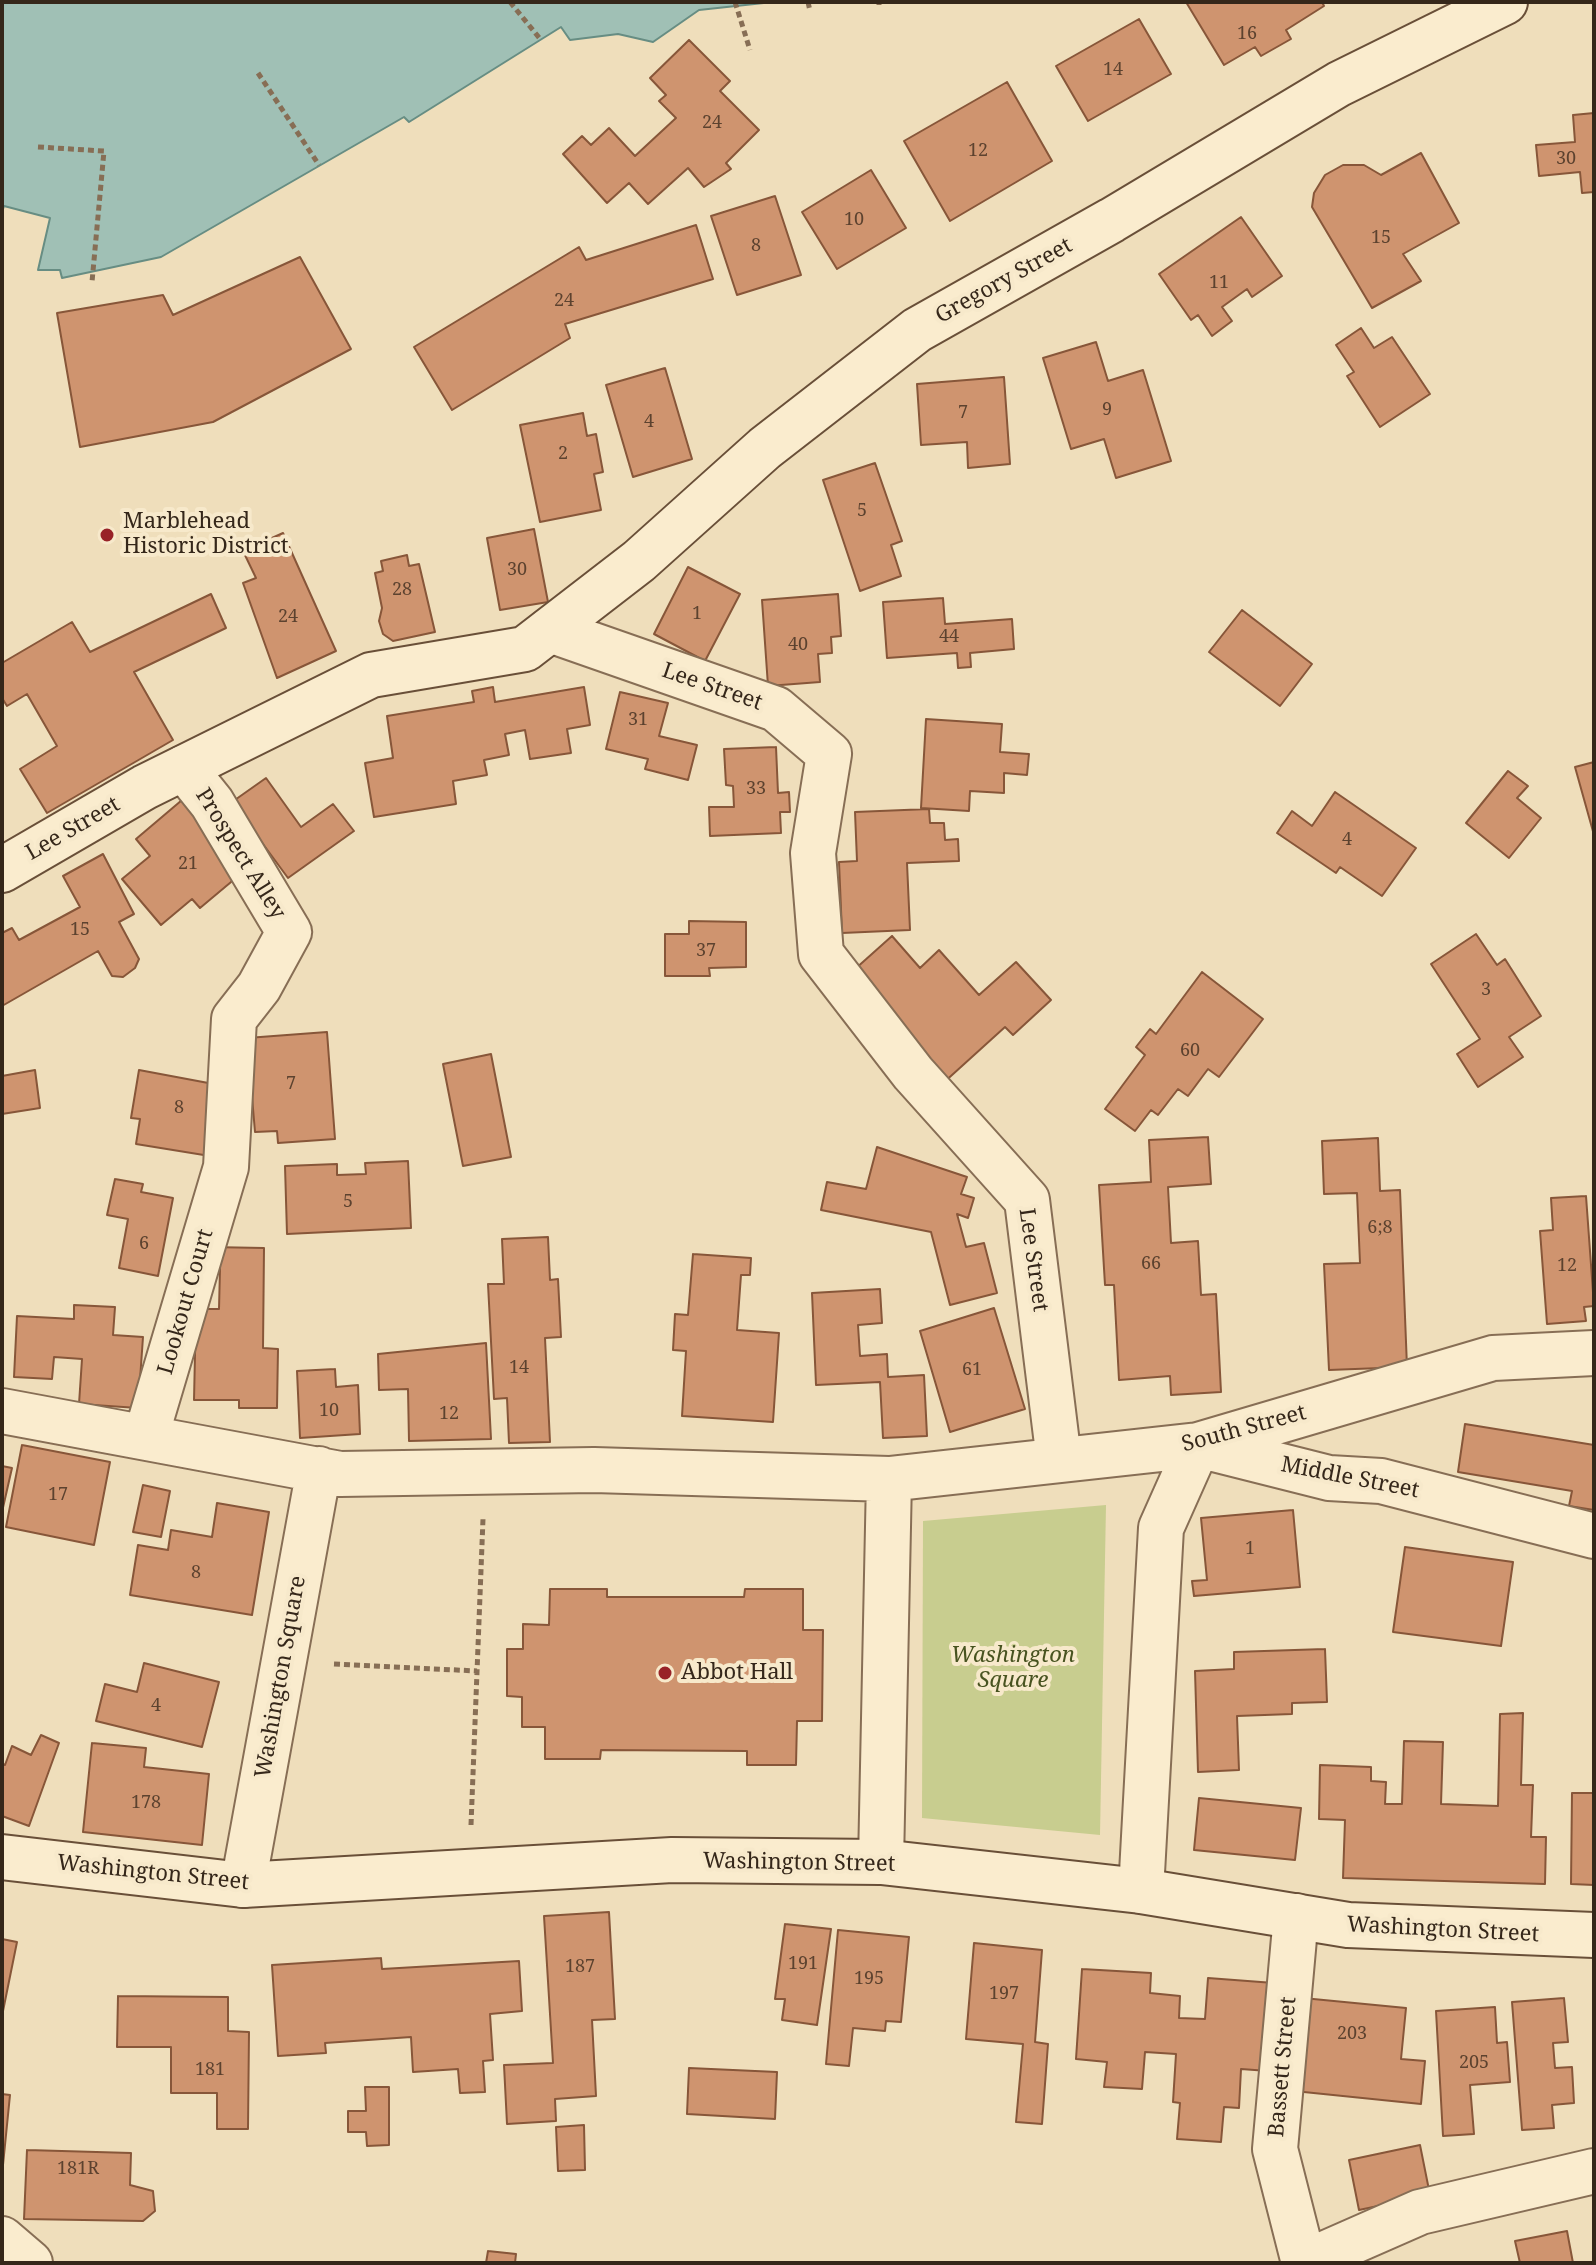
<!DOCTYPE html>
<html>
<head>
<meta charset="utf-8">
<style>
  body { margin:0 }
  #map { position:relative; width:1596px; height:2265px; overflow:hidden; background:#efdebb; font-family:"Noto Serif",serif }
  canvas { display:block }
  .frame { position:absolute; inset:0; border:4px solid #35271a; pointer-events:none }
</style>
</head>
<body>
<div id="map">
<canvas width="1596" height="2265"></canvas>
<div class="frame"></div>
</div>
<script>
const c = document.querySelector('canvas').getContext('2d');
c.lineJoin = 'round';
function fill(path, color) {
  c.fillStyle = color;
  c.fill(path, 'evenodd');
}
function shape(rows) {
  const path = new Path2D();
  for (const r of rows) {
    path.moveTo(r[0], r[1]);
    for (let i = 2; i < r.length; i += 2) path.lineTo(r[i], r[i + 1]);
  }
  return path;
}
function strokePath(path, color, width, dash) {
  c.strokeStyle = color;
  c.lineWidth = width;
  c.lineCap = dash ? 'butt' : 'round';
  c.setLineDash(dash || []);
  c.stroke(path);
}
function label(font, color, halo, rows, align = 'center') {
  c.font = font + ' "Noto Serif",serif';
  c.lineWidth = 8;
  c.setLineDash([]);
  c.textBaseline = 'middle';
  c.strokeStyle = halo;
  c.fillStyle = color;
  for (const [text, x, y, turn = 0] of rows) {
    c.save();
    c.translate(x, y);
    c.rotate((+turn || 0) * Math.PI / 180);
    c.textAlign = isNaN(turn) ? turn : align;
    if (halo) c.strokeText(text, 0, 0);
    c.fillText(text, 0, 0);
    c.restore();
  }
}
const green = shape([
  [1106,1505,1100,1835,922,1818,923,1521]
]);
const water = shape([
  [2,2,773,2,699,10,653,42,618,34,570,40,561,27,409,122,404,117,161,257,62,278,60,270,38,270,50,218,4,206,2,212,2,2]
]);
const building = shape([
  [1186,2,1322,2,1324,6,1286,30,1291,39,1261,56,1255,47,1224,65,1186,2],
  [1139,19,1171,74,1088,121,1056,66,1139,19],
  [689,40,730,81,720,91,759,130,726,163,731,169,704,187,688,168,648,204,629,183,607,203,563,154,582,136,591,145,609,128,635,156,676,118,659,101,666,95,650,78,689,40],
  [1007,82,1052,161,950,221,904,141,1007,82],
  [1594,113,1594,192,1582,193,1580,172,1539,176,1536,145,1575,142,1573,115,1594,113],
  [1421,153,1459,223,1403,254,1421,281,1372,308,1312,207,1314,193,1325,175,1343,165,1364,165,1381,175,1421,153],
  [871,170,906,228,837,269,802,212,871,170],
  [775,196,801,275,737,295,711,216,775,196],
  [1241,217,1282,276,1252,297,1247,289,1222,307,1232,321,1212,336,1198,315,1191,320,1159,274,1241,217],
  [696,225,713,279,565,324,570,338,452,410,414,347,579,247,586,260,696,225],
  [300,257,351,349,213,422,80,447,57,313,163,295,173,315,300,257],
  [1361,328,1374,348,1392,337,1430,394,1380,427,1347,376,1354,372,1336,345,1361,328],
  [1096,342,1108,381,1143,370,1171,461,1116,478,1104,439,1071,449,1043,358,1096,342],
  [665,368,692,459,633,477,606,385,665,368],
  [1004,377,1010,464,968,468,967,442,921,445,917,384,1004,377],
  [583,413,587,436,596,434,603,472,594,474,601,510,540,522,520,425,583,413],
  [875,463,902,541,891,545,901,576,860,591,823,480,875,463],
  [534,529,548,602,500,610,487,538,534,529],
  [283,533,336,651,277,678,243,583,256,578,243,551,283,533],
  [407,555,409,566,419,564,435,632,393,641,383,634,379,621,382,608,375,573,383,571,381,561,407,555],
  [688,567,740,594,705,661,654,634,688,567],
  [211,594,226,628,134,672,173,740,47,813,20,769,57,746,27,694,7,706,2,698,2,663,72,622,90,652,211,594],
  [838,594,841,636,831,637,832,653,818,654,820,682,768,686,762,600,838,594],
  [943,598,945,624,1012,619,1014,649,970,653,971,667,958,668,957,653,887,658,883,602,943,598],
  [1242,610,1312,664,1280,706,1209,652,1242,610],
  [493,687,495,702,584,687,590,725,567,729,571,753,530,759,525,730,505,734,509,755,484,760,487,775,453,781,456,804,374,817,365,763,393,758,387,716,474,702,472,691,493,687],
  [620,692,668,703,659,736,697,745,688,780,645,769,648,759,606,749,620,692],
  [926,719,1002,724,1000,752,1029,754,1027,775,1004,773,1004,793,970,791,969,811,921,808,926,719],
  [776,747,778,793,789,792,790,812,780,812,781,833,710,836,709,807,734,807,733,786,726,785,724,749,776,747],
  [1594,762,1594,835,1575,767,1594,762],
  [1508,771,1528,786,1517,798,1541,818,1509,858,1466,823,1508,771],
  [266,778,301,827,333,804,354,831,288,878,232,802,266,778],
  [1335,792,1416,848,1382,896,1340,867,1336,873,1277,833,1292,811,1312,826,1335,792],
  [182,800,243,872,200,908,192,899,161,925,122,879,150,856,136,839,182,800],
  [929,809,930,823,944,823,945,840,958,839,959,861,907,863,910,930,842,933,839,862,857,861,855,812,929,809],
  [103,854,134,914,119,922,139,959,135,968,123,977,112,976,98,951,2,1006,2,933,12,928,19,940,80,907,63,876,103,854],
  [689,921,746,922,746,967,709,968,710,976,665,976,665,934,689,934,689,921],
  [1476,934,1497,965,1505,959,1541,1016,1509,1037,1523,1057,1478,1087,1457,1054,1480,1039,1431,964,1476,934],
  [892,936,920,968,939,950,979,995,1016,962,1051,1000,1013,1035,1005,1027,941,1085,845,978,892,936],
  [1202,972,1263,1019,1219,1077,1208,1069,1188,1096,1178,1089,1158,1115,1151,1110,1135,1131,1105,1109,1145,1055,1136,1047,1150,1029,1156,1034,1202,972],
  [327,1032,335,1139,278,1143,277,1131,255,1132,247,1038,327,1032],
  [491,1054,511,1157,463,1166,443,1064,491,1054],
  [35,1070,40,1108,2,1114,2,1076,35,1070],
  [139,1070,219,1085,216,1157,136,1144,140,1119,131,1118,139,1070],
  [1208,1137,1211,1184,1168,1187,1171,1243,1198,1241,1201,1295,1216,1294,1221,1392,1171,1395,1170,1376,1119,1380,1114,1285,1105,1285,1099,1185,1151,1182,1149,1140,1208,1137],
  [1378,1138,1380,1191,1400,1190,1407,1367,1329,1370,1324,1264,1360,1263,1357,1193,1324,1194,1322,1141,1378,1138],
  [877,1147,967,1177,961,1194,974,1198,968,1218,957,1214,966,1247,984,1243,997,1293,950,1305,931,1232,821,1210,827,1182,866,1189,877,1147],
  [408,1161,411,1228,287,1234,285,1166,337,1164,337,1175,366,1174,365,1163,408,1161],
  [115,1179,143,1184,141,1192,173,1198,158,1276,119,1268,128,1219,107,1215,115,1179],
  [1586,1196,1594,1306,1584,1307,1586,1321,1547,1324,1540,1231,1553,1230,1551,1198,1586,1196],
  [548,1237,550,1280,558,1279,561,1337,545,1338,550,1442,509,1443,507,1398,494,1399,488,1284,504,1284,502,1239,548,1237],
  [210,1247,264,1248,263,1348,278,1349,277,1408,239,1408,239,1400,194,1400,196,1309,219,1309,220,1269,210,1269,210,1247],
  [693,1254,751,1258,750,1275,741,1275,737,1330,779,1333,773,1422,682,1416,686,1351,673,1350,675,1314,688,1315,693,1254],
  [880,1289,882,1323,858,1325,860,1356,887,1354,888,1377,924,1375,927,1436,883,1438,880,1382,816,1385,812,1293,880,1289],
  [74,1305,115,1307,113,1335,143,1337,138,1408,79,1404,82,1359,54,1357,52,1379,14,1377,17,1316,74,1319,74,1305],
  [994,1308,1025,1409,950,1432,920,1331,994,1308],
  [486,1343,491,1439,409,1441,408,1389,379,1390,378,1354,486,1343],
  [335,1369,336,1387,358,1385,360,1434,300,1438,297,1371,335,1369],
  [1465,1424,1594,1445,1594,1510,1569,1506,1572,1491,1458,1472,1465,1424],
  [22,1445,110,1462,94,1545,6,1527,22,1445],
  [2,1466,12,1468,2,1512,2,1466],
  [143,1485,170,1491,161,1537,133,1532,143,1485],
  [217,1503,269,1512,252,1615,130,1595,138,1545,168,1550,171,1530,212,1537,217,1503],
  [1293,1510,1300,1587,1194,1596,1192,1581,1207,1580,1201,1518,1293,1510],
  [1405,1547,1513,1562,1501,1646,1393,1632,1405,1547],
  [550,1589,607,1589,607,1597,744,1597,745,1589,803,1589,803,1630,823,1630,822,1721,797,1721,796,1765,747,1765,747,1751,601,1750,600,1759,545,1759,545,1727,522,1727,522,1697,507,1696,507,1649,523,1649,523,1624,549,1625,550,1589],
  [1325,1649,1327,1702,1292,1703,1292,1714,1237,1716,1239,1770,1198,1772,1195,1671,1234,1669,1234,1652,1325,1649],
  [144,1663,219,1682,202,1747,96,1721,105,1684,137,1692,144,1663],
  [1523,1713,1521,1785,1533,1785,1531,1837,1546,1837,1545,1884,1343,1878,1345,1820,1319,1819,1320,1765,1371,1767,1371,1781,1386,1782,1385,1804,1402,1804,1404,1741,1443,1742,1441,1804,1498,1806,1500,1714,1523,1713],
  [41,1735,59,1743,29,1826,2,1816,2,1764,5,1765,12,1746,31,1755,41,1735],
  [92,1743,146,1748,144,1767,209,1774,202,1845,83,1832,92,1743],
  [1572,1793,1594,1793,1594,1885,1571,1884,1572,1793],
  [1199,1798,1301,1808,1295,1860,1194,1850,1199,1798],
  [609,1912,615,2019,592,2020,596,2096,555,2099,556,2121,507,2124,504,2065,553,2063,544,1916,609,1912],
  [785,1924,831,1929,817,2025,782,2020,785,1999,775,1999,785,1924],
  [838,1930,909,1937,901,2022,886,2021,885,2031,853,2028,849,2066,826,2064,838,1930],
  [2,1939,17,1942,3,2011,2,2011,2,1939],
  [974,1943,1042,1950,1035,2042,1048,2044,1042,2124,1016,2122,1023,2044,966,2039,974,1943],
  [381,1958,382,1969,519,1961,522,2011,490,2014,493,2060,483,2061,485,2092,460,2093,458,2069,413,2072,411,2037,325,2043,326,2053,278,2056,272,1965,381,1958],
  [1082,1969,1151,1973,1150,1993,1180,1996,1179,2018,1205,2019,1208,1978,1274,1983,1268,2071,1241,2069,1239,2108,1224,2107,1221,2142,1177,2139,1180,2103,1173,2102,1176,2054,1145,2052,1142,2089,1104,2087,1107,2062,1076,2059,1082,1969],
  [118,1996,228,1997,228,2031,249,2032,248,2129,217,2129,217,2093,171,2093,171,2047,117,2047,118,1996],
  [1303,1998,1406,2008,1401,2059,1425,2061,1421,2104,1294,2091,1303,1998],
  [1564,1998,1568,2042,1553,2043,1555,2068,1572,2067,1574,2103,1552,2105,1554,2128,1522,2130,1512,2002,1564,1998],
  [1495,2007,1497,2043,1507,2042,1510,2082,1470,2085,1474,2134,1443,2136,1436,2011,1495,2007],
  [689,2068,777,2072,775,2119,687,2114,689,2068],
  [365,2087,389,2087,389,2145,367,2146,366,2132,348,2132,348,2111,366,2111,365,2087],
  [2,2094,10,2095,3,2165,2,2165,2,2094],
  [584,2125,585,2170,558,2171,556,2127,584,2125],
  [1420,2145,1430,2195,1359,2210,1349,2160,1420,2145],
  [27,2150,131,2153,130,2185,153,2191,155,2211,143,2221,24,2219,27,2150],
  [1567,2231,1573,2263,1520,2263,1515,2241,1567,2231],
  [488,2251,516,2254,515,2263,486,2263,488,2251]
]);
const path = shape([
  [510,2,541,40],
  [735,2,750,50],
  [808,2,810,11],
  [879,2,879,5],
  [258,73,319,165],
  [38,147,104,151,92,282],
  [334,1664,477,1671],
  [471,1825,483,1519]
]);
const street = shape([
  [550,630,776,709,829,754,813,853,821,954,913,1073,1027,1200,1059,1460],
  [2,1411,340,1474,594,1470,889,1479,1198,1445,1493,1358,1594,1353],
  [146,1436,226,1167,234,1019,259,987,289,932,212,803,184,768],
  [881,1862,889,1479],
  [243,1885,319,1469],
  [1141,1891,1161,1528,1198,1445,1329,1478,1381,1481,1594,1536],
  [1296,1916,1275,2149,1304,2263,1420,2212,1594,2171],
  [2,2239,30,2263]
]);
const secondary = shape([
  [2,870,145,787,371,675,525,649,639,561,765,448,917,330,1112,220,1339,84,1505,2],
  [2,1857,243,1885,672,1860,881,1862,1141,1891,1348,1925,1594,1935]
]);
const markers = [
  [107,535,8,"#982227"],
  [665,1673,8,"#982227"]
];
const numberNames = [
  ["16",1247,34],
  ["14",1113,70],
  ["24",712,123],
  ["12",978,151],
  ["30",1566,159],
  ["10",854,220],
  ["15",1381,238],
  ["8",756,246],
  ["11",1219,283],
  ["24",564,301],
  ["9",1107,410],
  ["7",963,413],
  ["4",649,422],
  ["2",563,454],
  ["5",862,511],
  ["30",517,570],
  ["28",402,590],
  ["1",697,614],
  ["24",288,617],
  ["44",949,637],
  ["40",798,645],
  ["31",638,720],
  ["33",756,789],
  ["4",1347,840],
  ["21",188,864],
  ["15",80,930],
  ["37",706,951],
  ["3",1486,990],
  ["60",1190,1051],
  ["7",291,1084],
  ["8",179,1108],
  ["5",348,1202],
  ["6;8",1380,1228],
  ["6",144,1244],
  ["66",1151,1264],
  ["12",1567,1266],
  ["14",519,1368],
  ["61",972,1370],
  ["10",329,1411],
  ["12",449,1414],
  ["17",58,1495],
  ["1",1250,1549],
  ["8",196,1573],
  ["4",156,1706],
  ["178",146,1803],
  ["191",803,1964],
  ["187",580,1967],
  ["195",869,1979],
  ["197",1004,1994],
  ["203",1352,2034],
  ["205",1474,2063],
  ["181",210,2070],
  ["181R",78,2169]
];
const streetNames = [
  ["Gregory Street",1004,281,-29],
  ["Lee Street",712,687,19],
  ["Lee Street",73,829,-30],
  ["Prospect Alley",240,854,58],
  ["Lee Street",1033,1260,82],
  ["Lookout Court",186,1302,-74],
  ["South Street",1244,1429,-15],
  ["Middle Street",1350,1478,11],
  ["Washington Square",281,1677,-80],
  ["Washington Street",799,1863,1],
  ["Washington Street",153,1873,6],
  ["Washington Street",1443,1930,3],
  ["Bassett Street",1283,2067,-85]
];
const poiNames = [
  ["Marblehead",123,522],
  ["Historic District",123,547],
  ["Abbot Hall",681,1673]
];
const parkNames = [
  ["Washington",1013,1656],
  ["Square",1013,1681]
];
fill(green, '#c8cd8f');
fill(water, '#a0c0b5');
strokePath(water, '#678d83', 2);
fill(building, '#cf946f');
strokePath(building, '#875639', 2);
strokePath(street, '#876e55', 48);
strokePath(secondary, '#694f38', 48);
strokePath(path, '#876e55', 5, [6, 4]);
strokePath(street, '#faecce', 44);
strokePath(secondary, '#faecce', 44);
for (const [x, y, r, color] of markers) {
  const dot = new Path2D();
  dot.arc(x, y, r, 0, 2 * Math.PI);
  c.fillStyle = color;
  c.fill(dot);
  strokePath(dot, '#f7e9cb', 3);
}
label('18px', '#5c422f', null, numberNames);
label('22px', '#35271a', '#f7e9cb', streetNames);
label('22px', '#35271a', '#f7e9cb', poiNames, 'left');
label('italic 22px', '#485320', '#f7e9cb', parkNames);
</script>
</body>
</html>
